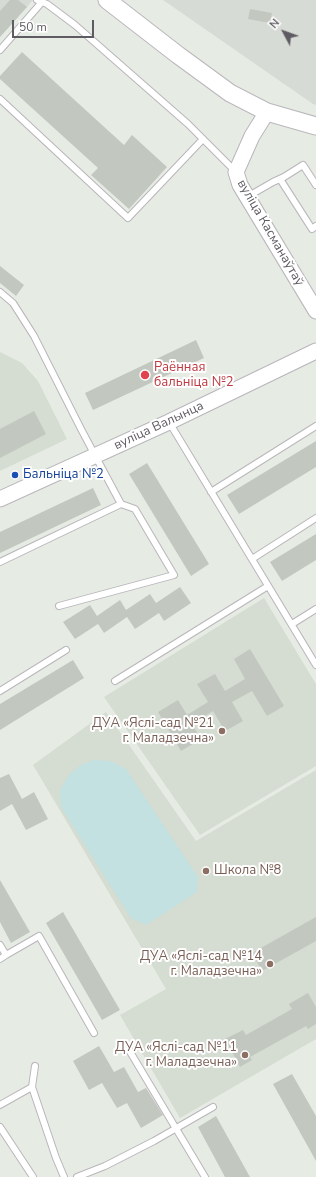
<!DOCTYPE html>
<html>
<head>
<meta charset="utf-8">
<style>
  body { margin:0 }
  #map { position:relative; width:316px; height:1177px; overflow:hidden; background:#e6ece3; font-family:"Nunito Sans",sans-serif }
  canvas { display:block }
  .north { position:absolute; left:264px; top:12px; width:40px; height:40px; -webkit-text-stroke:3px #fff; paint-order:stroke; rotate:311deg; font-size:11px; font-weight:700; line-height:16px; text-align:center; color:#5f5b62 }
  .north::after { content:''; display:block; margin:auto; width:14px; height:18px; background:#5f5b62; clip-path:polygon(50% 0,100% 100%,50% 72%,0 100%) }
  .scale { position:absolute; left:12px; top:20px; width:82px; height:18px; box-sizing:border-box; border:2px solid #5f5b62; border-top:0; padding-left:5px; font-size:12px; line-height:14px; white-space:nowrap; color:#5f5b62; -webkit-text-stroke:3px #fff; paint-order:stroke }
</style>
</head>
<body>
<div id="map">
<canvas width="316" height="1177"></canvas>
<div class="north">N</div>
<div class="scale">50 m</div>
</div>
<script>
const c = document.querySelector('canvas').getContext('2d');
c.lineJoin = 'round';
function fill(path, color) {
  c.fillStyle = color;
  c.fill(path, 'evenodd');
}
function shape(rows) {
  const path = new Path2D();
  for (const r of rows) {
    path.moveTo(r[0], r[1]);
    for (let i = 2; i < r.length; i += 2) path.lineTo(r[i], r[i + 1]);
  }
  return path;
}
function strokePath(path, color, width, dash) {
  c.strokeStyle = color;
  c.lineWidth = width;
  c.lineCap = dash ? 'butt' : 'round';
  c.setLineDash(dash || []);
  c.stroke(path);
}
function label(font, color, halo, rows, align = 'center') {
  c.font = font + ' "Nunito Sans",sans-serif';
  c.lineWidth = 4;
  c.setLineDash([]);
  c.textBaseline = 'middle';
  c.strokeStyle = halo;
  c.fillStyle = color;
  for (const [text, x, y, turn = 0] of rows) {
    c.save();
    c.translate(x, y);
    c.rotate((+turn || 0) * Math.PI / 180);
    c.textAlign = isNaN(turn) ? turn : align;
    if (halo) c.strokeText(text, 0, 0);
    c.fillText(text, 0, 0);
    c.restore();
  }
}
const industrial = shape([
  [0,0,33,0,0,37],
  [163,0,316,0,316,105,313,104]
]);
const education = shape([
  [0,352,22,363,38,381,67,439,0,471],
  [264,598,316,684,316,766,200,835,104,697],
  [106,712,196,841,316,770,316,1039,180,1118,120,1015,166,989,33,765]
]);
const green = shape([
  [93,760,111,761,126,769,198,877,197,892,146,925,131,918,61,807,60,790,69,775,81,765]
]);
const building = shape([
  [10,0,18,0,27,7,0,37,0,11],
  [250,9,272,13,270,23,248,19],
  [22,52,124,145,132,135,167,167,129,209,91,175,98,168,0,79,0,76],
  [0,266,24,285,16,296,0,283],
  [196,340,204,358,93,410,85,393],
  [34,411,46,434,0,458,0,429],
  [316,441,316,467,239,514,227,495],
  [147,463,209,564,191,576,129,474],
  [93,488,101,505,0,553,0,532],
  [316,534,316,560,282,581,270,562],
  [180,587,191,603,164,621,159,613,135,629,127,617,104,633,98,624,75,639,63,622,90,605,97,616,120,600,126,610,150,594,156,603],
  [250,649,284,706,267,716,252,691,232,702,243,721,225,731,213,711,192,724,201,739,181,751,158,712,178,700,187,715,208,702,197,684,215,674,225,691,245,679,234,659],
  [73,660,84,678,0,730,0,704],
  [9,774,22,799,34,792,48,819,26,830,12,804,0,811,0,778],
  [0,880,30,932,11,943,0,922],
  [63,912,120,1010,102,1020,46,923],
  [316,917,316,941,262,971,252,953],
  [308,993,316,1007,316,1024,308,1029,306,1026,250,1057,252,1060,240,1067,225,1039,243,1030,246,1035,292,1009,289,1004],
  [99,1046,114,1072,124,1067,138,1092,146,1088,163,1115,141,1128,127,1103,117,1108,102,1083,89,1090,73,1061],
  [292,1074,316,1116,316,1161,273,1084],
  [216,1116,250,1177,225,1177,198,1127]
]);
const service = shape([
  [37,0,47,4,75,25,188,124,235,171],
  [0,50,42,2],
  [0,99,128,218,203,139],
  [280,179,312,229,316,226],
  [247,197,273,182,284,177,303,165,316,185],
  [0,292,13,303,34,336,81,429,121,504],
  [169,422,316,665],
  [211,492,316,426],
  [252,559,316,518],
  [0,562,121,504,135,509,174,575,59,606],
  [292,624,316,609],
  [115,681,268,586],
  [0,691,66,650],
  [0,945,6,955,0,959],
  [6,955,39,936,94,1033],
  [126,1045,205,1177],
  [35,1066,32,1087,56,1158,64,1177],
  [0,1105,32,1087],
  [0,1127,33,1177],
  [77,1177,105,1166,154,1141,213,1107]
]);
const tertiary = shape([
  [267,112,252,136,236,172,240,185,316,311],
  [0,499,169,422,316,351]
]);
const secondary = shape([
  [107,0,178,55,230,93,267,112,316,126]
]);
const markers = [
  [145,375,5,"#e0444e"],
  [15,475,4,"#1a4fb4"],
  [222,731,4,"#8d6e63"],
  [206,871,4,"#8d6e63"],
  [270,964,4,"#8d6e63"],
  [245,1055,4,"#8d6e63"]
];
const streetNames = [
  ["вуліца Касманаўтаў",270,233,60],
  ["вуліца Валынца",159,426,-25]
];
const healthNames = [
  ["Раённая",154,368],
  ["бальніца №2",154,383]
];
const transitNames = [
  ["Бальніца №2",23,475]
];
const educationNames = [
  ["ДУА «Яслі-сад №21",214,724],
  ["г. Маладзечна»",214,739],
  ["Школа №8",214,871,"left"],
  ["ДУА «Яслі-сад №14",262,957],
  ["г. Маладзечна»",262,972],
  ["ДУА «Яслі-сад №11",237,1048],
  ["г. Маладзечна»",237,1063]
];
fill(industrial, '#d7dbd5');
fill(education, '#d5dcd1');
fill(green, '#c2e1e0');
fill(building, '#c2c8c0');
strokePath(service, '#b9b5bc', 8);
strokePath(tertiary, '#b9b5bc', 17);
strokePath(secondary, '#bbb7be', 19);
strokePath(service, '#fff', 6);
strokePath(tertiary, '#fff', 15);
strokePath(secondary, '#fff', 17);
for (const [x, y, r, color] of markers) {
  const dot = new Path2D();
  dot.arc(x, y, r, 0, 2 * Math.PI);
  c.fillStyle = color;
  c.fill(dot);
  strokePath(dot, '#fff', 1.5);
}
label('13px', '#5f5b62', '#fff', streetNames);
label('13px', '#be3a42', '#fff', healthNames, 'left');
label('13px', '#164399', '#fff', transitNames, 'left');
label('13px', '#785e54', '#fff', educationNames, 'right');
</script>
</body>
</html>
